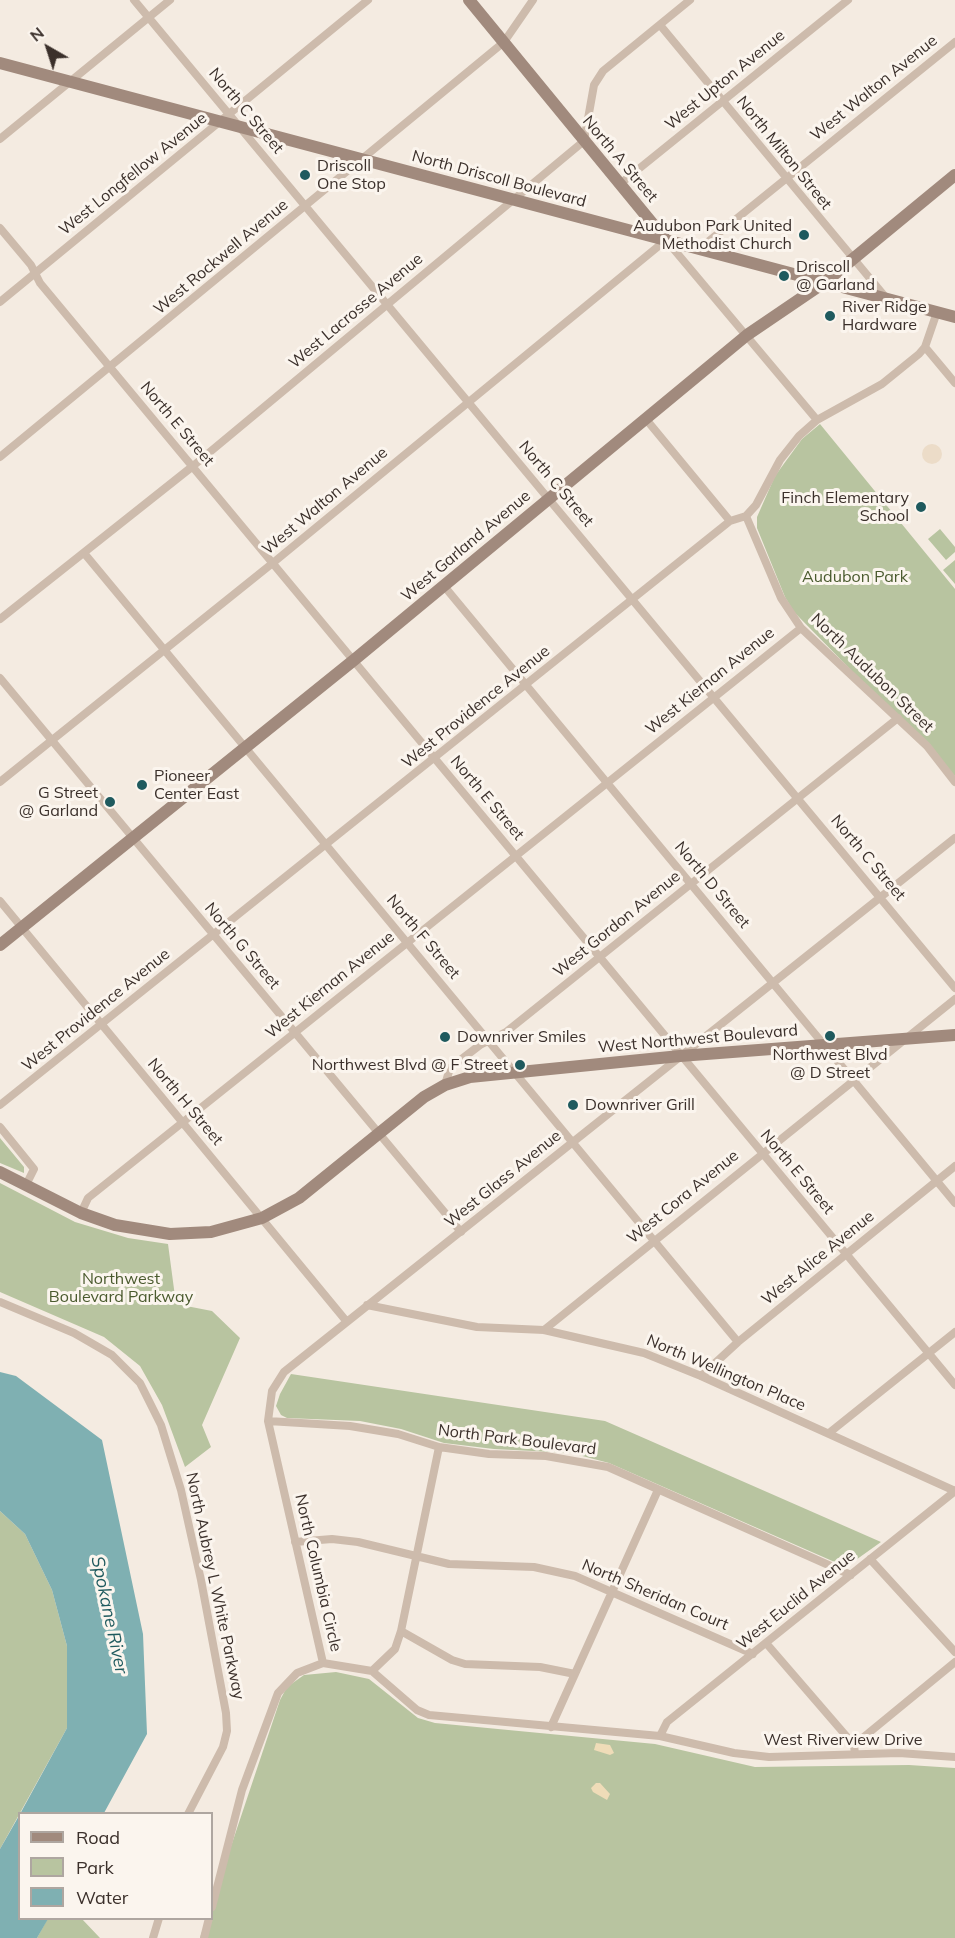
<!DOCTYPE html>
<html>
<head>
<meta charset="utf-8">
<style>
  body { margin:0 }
  #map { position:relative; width:955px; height:1938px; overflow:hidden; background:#f4ebe1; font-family:Mulish,sans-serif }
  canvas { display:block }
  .legend { position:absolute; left:18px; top:1812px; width:195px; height:108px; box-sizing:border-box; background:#fbf5ee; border:2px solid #aea6a0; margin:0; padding:8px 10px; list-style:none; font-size:18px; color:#3b302b }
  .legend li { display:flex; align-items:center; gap:12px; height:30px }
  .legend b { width:30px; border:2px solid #aea6a0 }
  .north { position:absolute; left:18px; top:18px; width:60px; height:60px; -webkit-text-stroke:4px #fbf5ee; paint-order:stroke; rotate:321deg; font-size:16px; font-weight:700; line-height:24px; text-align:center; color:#3b302b }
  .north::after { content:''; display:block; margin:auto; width:21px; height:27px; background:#3b302b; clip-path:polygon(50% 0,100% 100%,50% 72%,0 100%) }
</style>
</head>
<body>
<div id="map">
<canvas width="955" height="1938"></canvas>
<ul class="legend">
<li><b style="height:8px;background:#a18a7d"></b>Road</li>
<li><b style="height:16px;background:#b8c4a0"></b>Park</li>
<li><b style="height:16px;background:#7fb0b2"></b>Water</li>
</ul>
<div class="north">N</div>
</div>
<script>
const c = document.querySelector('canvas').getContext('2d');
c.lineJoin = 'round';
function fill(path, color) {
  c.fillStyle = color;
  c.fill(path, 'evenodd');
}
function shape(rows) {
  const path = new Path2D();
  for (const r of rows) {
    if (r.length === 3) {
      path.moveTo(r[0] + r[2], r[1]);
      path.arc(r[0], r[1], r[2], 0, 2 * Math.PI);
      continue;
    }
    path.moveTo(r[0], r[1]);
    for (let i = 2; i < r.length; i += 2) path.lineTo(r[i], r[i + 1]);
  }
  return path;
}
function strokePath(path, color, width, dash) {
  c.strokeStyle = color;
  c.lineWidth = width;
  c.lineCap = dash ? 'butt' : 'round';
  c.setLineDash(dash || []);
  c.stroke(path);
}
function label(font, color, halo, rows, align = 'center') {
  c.font = font + ' Mulish,sans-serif';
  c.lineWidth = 6;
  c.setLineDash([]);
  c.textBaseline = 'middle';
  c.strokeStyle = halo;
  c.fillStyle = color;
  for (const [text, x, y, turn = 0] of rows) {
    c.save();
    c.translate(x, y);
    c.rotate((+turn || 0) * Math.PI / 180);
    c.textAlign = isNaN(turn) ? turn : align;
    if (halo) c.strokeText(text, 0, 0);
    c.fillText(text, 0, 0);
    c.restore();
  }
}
const green = shape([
  [820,424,955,589,955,776,794,612,785,597,757,528,757,517,775,476,802,439],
  [940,529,955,547,955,552,946,560,928,539],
  [955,560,955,584,943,570],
  [0,1138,24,1167,24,1173,0,1163],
  [0,1183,75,1222,128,1238,168,1244,176,1304,212,1311,240,1338,202,1425,211,1447,185,1467,162,1405,140,1366,104,1337,0,1292],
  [291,1374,605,1421,881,1542,846,1567,609,1463,571,1453,494,1449,444,1443,401,1429,360,1421,287,1418,281,1415,276,1406,280,1394],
  [0,1511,25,1534,52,1590,67,1646,67,1728,0,1849],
  [336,1672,369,1679,418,1718,435,1723,655,1744,755,1767,909,1765,955,1768,955,1938,200,1938,206,1919,212,1918,212,1903,280,1700,287,1687,304,1675],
  [48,1918,82,1919,100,1938,37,1938]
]);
const sand = shape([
  [596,1743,610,1745,614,1753,610,1755,594,1750],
  [596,1783,600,1783,610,1794,607,1800,593,1792,591,1788]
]);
const plaza = shape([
  [932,454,10]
]);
const water = shape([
  [0,1372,16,1376,102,1440,143,1634,147,1734,104,1813,20,1814,67,1728,67,1646,52,1590,25,1534,0,1511],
  [20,1814,20,1918,48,1919,37,1938,0,1938,0,1849]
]);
const street = shape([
  [134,0,955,988],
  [660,25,887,299],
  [0,139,170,0],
  [620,184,848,0],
  [0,228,31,265,40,283,955,1385],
  [699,249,955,42],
  [0,302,368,0],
  [925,347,955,383],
  [645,418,730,521],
  [0,457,504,42,533,0],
  [746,516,781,598,801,628,927,746,955,782],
  [84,553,738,1342],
  [444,586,955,1203],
  [0,619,193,466,584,141,594,85,603,71,690,0],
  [0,678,461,1232],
  [0,782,274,562,666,240,817,420],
  [0,901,347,1322],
  [445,1085,450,1068,480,1045,506,1032,898,718],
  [0,1105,730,521,746,516,756,505,780,460,799,436,817,420,882,384,919,354,925,347,937,312],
  [0,1127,34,1169,26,1185],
  [81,1213,88,1198,801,628],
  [0,1302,74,1333,112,1355,140,1383,161,1425,181,1490,201,1580,226,1713,227,1731,223,1747,188,1814],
  [367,1305,477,1327,544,1330,644,1353,701,1376,955,1491],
  [544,1330,955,999],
  [701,1376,738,1342,955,1166],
  [268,1421,350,1426,398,1434,439,1447,489,1454,546,1456,608,1467,851,1575],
  [829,1433,955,1332],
  [295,1542,332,1539,358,1542,449,1564,534,1567,575,1576,753,1654],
  [870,1559,955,1652],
  [401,1631,452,1660,465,1664,540,1667,575,1674],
  [766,1643,854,1745],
  [323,1663,268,1421,272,1391,284,1372,955,838],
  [372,1671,395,1649,401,1631,439,1447],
  [551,1727,658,1490],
  [660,1736,667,1722,955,1491],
  [855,1754,854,1745,955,1662],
  [212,1907,242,1790,278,1693,297,1673,323,1663,372,1671,417,1710,429,1715,660,1736,734,1753,769,1757,899,1753,955,1757],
  [153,1938,159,1918],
  [204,1938,209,1918]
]);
const secondary = shape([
  [469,0,666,240],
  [0,63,955,317],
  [0,945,354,660,747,335,825,282,955,175],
  [0,1172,81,1213,115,1225,170,1234,211,1232,262,1218,299,1198,424,1097,445,1085,470,1077,680,1056,955,1035]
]);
const markers = [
  [305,175,6,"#1f5a5e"],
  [804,235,6,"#1f5a5e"],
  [784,276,6,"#1f5a5e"],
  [830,316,6,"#1f5a5e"],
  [921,507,6,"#1f5a5e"],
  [142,785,6,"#1f5a5e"],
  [110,802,6,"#1f5a5e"],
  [830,1036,6,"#1f5a5e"],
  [445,1037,6,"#1f5a5e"],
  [520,1065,6,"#1f5a5e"],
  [573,1105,6,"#1f5a5e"]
];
const streetNames = [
  ["West Upton Avenue",725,80,-39],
  ["West Walton Avenue",874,88,-39],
  ["North C Street",246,111,50],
  ["North Milton Street",784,153,51],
  ["North A Street",620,159,50],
  ["West Longfellow Avenue",133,174,-39],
  ["North Driscoll Boulevard",499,179,15],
  ["West Rockwell Avenue",221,257,-40],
  ["West Lacrosse Avenue",356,311,-40],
  ["North E Street",177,424,50],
  ["North C Street",556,484,50],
  ["West Walton Avenue",325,501,-40],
  ["West Garland Avenue",466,546,-40],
  ["North Audubon Street",872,673,44],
  ["West Kiernan Avenue",710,681,-39],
  ["West Providence Avenue",476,707,-39],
  ["North E Street",487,798,50],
  ["North C Street",868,858,50],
  ["North D Street",712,885,50],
  ["West Gordon Avenue",617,924,-39],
  ["North F Street",423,937,50],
  ["North G Street",242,946,50],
  ["West Kiernan Avenue",330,985,-39],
  ["West Providence Avenue",96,1010,-39],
  ["West Northwest Boulevard",698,1039,-5],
  ["North H Street",185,1102,50],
  ["North E Street",797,1172,50],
  ["West Glass Avenue",503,1179,-39],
  ["West Cora Avenue",683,1197,-39],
  ["West Alice Avenue",818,1258,-39],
  ["North Wellington Place",726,1373,23],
  ["North Park Boulevard",517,1440,7],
  ["North Columbia Circle",318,1573,77],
  ["North Aubrey L White Parkway",215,1586,78],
  ["North Sheridan Court",655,1595,23],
  ["West Euclid Avenue",796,1600,-39],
  ["West Riverview Drive",843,1740]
];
const poiNames = [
  ["Driscoll",317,166],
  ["One Stop",317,184],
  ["Audubon Park United",792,226,"right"],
  ["Methodist Church",792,244,"right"],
  ["Driscoll",796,267],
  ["@ Garland",796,285],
  ["River Ridge",842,307],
  ["Hardware",842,325],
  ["Finch Elementary",909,498,"right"],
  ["School",909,516,"right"],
  ["Pioneer",154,776],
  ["Center East",154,794],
  ["G Street",98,793,"right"],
  ["@ Garland",98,811,"right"],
  ["Downriver Smiles",457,1037],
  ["Northwest Blvd",830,1055,"center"],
  ["@ D Street",830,1073,"center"],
  ["Northwest Blvd @ F Street",508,1065,"right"],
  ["Downriver Grill",585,1105]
];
const parkNames = [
  ["Audubon Park",855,577],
  ["Northwest",121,1279],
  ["Boulevard Parkway",121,1297]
];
const waterNames = [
  ["Spokane River",109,1615,78]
];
fill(green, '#b8c4a0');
fill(sand, '#efdcb8');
fill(plaza, '#ecdcc8');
fill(water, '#7fb0b2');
strokePath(street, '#cdbbac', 8);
strokePath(secondary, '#a18a7d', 12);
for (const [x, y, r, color] of markers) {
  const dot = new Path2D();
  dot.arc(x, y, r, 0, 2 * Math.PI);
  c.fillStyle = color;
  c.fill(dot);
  strokePath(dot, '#fbf5ee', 2);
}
label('16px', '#3b302b', '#fbf5ee', streetNames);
label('16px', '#3b302b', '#fbf5ee', poiNames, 'left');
label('16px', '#4a5a2e', '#fbf5ee', parkNames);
label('italic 18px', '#1f5a5e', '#fbf5ee', waterNames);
</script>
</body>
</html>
